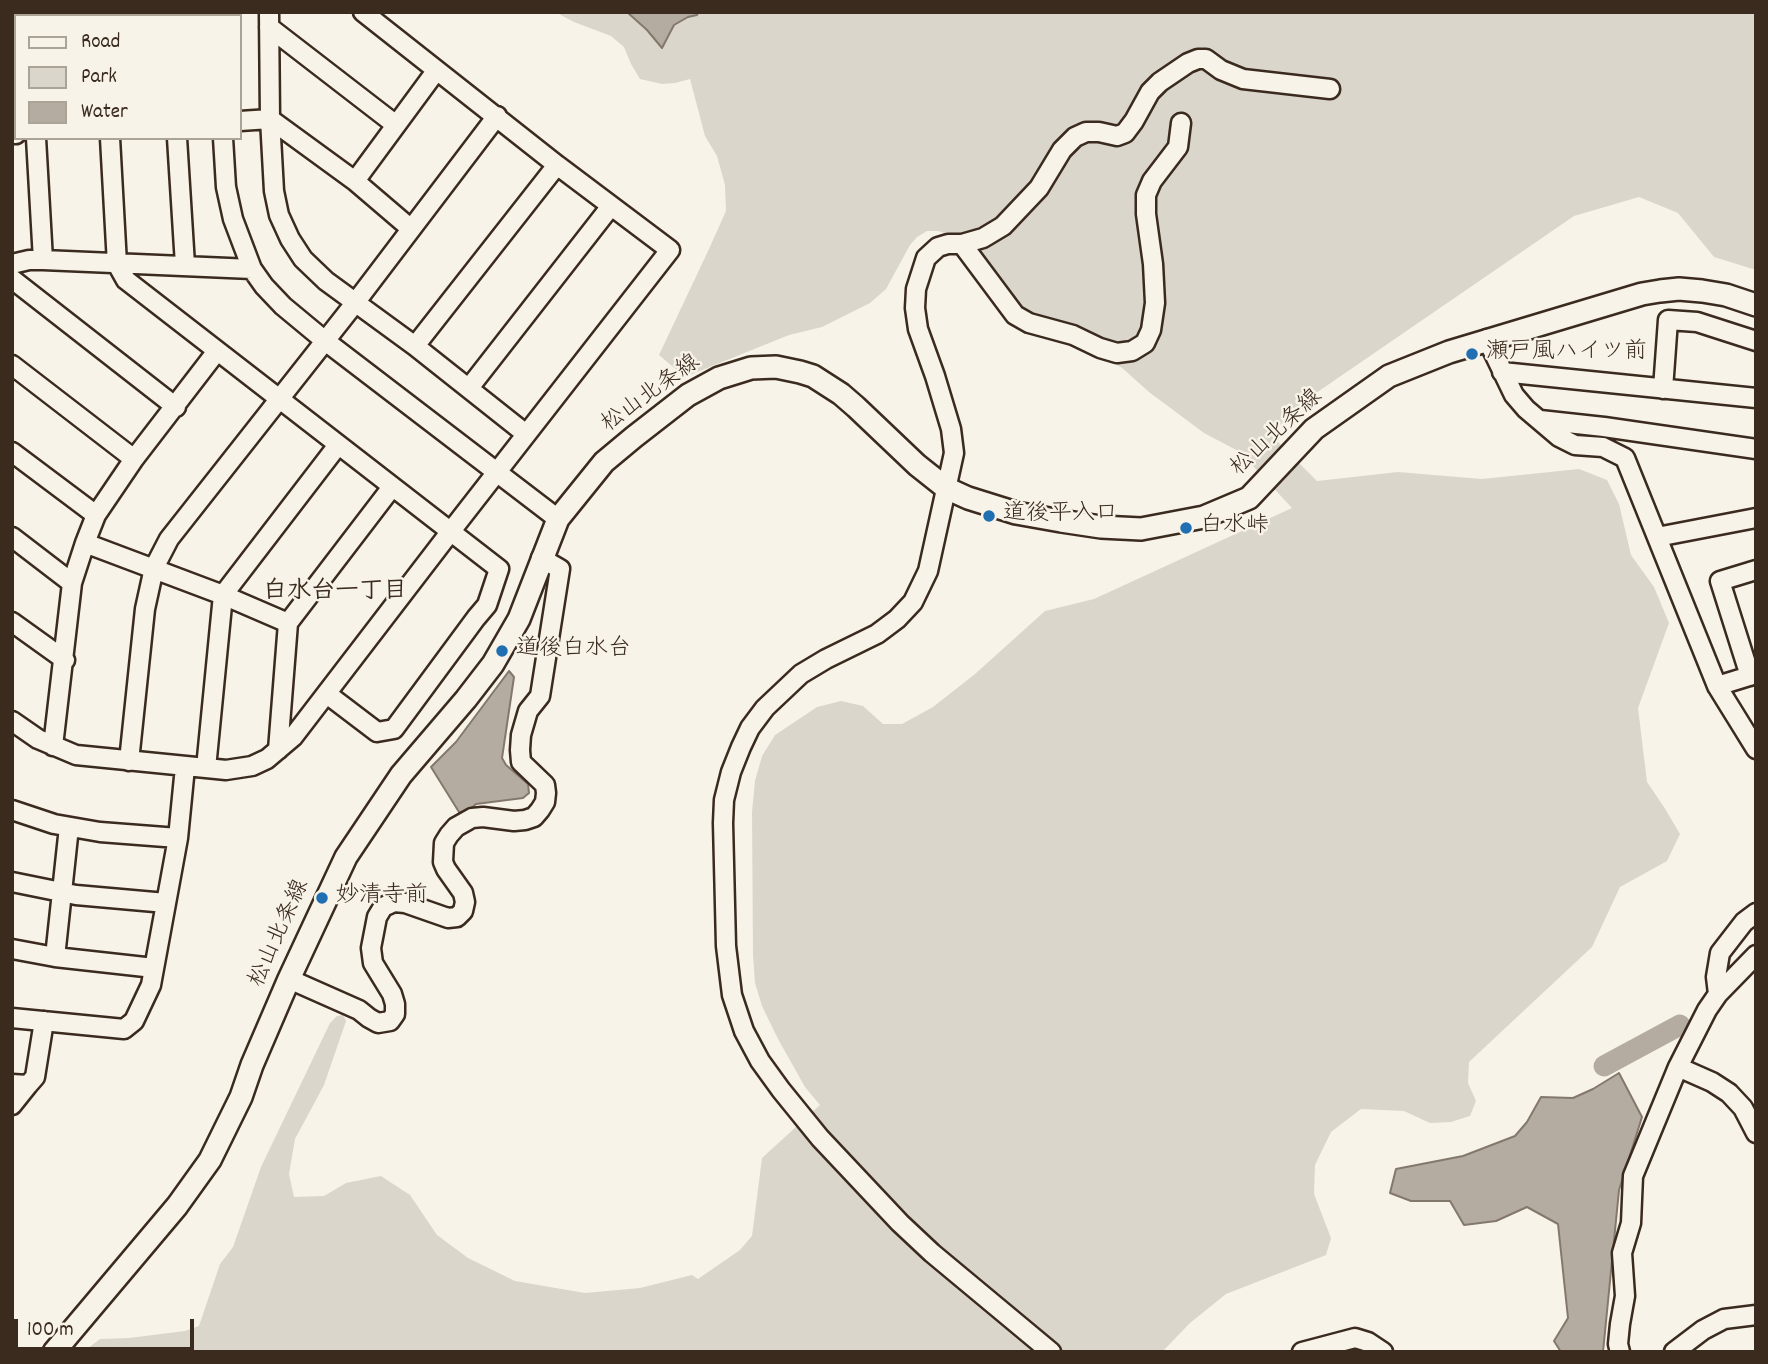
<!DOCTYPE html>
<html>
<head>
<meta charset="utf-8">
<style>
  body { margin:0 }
  #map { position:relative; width:1768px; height:1364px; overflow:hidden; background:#f7f3e8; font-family:Dekko,sans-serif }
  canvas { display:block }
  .frame { position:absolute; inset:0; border:14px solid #3b2a1e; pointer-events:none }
  .legend { position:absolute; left:14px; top:14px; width:228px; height:126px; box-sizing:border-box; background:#f7f3e8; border:2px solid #aca397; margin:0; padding:9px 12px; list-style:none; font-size:21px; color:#3b2a1e }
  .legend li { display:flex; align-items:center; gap:14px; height:35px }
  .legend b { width:35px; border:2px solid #aca397 }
  .scale { position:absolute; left:14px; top:1319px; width:180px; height:32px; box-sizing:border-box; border:4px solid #3b2a1e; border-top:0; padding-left:9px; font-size:21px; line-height:24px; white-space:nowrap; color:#3b2a1e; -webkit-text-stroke:5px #f7f3e8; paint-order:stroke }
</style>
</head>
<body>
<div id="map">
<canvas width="1768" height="1364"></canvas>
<div class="frame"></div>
<ul class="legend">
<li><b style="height:9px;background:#f7f3e8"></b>Road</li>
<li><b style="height:19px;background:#dbd6cb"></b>Park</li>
<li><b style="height:19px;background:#b4aca0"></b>Water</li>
</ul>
<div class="scale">100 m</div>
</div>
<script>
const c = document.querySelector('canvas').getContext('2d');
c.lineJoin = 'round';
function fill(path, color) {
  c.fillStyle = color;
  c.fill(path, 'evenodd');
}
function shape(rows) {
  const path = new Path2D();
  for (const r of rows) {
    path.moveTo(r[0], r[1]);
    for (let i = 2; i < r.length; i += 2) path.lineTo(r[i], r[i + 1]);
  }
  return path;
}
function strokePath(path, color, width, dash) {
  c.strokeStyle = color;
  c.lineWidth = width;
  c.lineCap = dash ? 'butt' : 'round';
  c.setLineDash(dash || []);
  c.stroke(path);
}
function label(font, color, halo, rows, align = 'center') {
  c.font = font + ' Dekko,"Klee One",sans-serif';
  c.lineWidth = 5;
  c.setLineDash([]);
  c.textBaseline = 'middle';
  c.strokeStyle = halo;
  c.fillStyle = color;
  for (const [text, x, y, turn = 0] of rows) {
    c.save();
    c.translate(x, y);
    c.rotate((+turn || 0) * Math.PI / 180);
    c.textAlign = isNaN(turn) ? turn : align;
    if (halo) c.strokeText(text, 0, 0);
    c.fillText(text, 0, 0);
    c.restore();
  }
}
const green = shape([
  [555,12,627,12,647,30,662,48,674,25,688,17,697,15,699,12,1756,12,1756,270,1714,257,1678,213,1639,197,1574,216,1319,391,1270,434,1317,481,1398,472,1482,479,1579,469,1607,480,1619,504,1631,555,1654,587,1669,623,1638,708,1647,782,1664,807,1680,834,1667,861,1620,887,1592,947,1469,1062,1468,1083,1476,1101,1470,1116,1451,1122,1430,1123,1404,1111,1361,1109,1331,1132,1315,1165,1314,1194,1331,1238,1326,1255,1226,1294,1190,1323,1162,1352,83,1352,100,1339,129,1338,185,1331,199,1326,220,1264,233,1247,261,1167,330,1023,337,1016,343,1015,346,1021,324,1085,295,1139,289,1174,294,1197,324,1196,346,1183,381,1176,410,1195,437,1235,468,1258,515,1281,585,1293,640,1288,692,1275,698,1279,740,1250,752,1236,762,1158,820,1105,805,1087,778,1039,762,1006,755,983,753,955,752,812,755,781,762,756,775,735,817,707,841,701,863,706,883,724,902,724,933,707,975,674,1045,611,1094,599,1292,508,1240,452,1204,433,1149,392,1121,367,1011,322,948,234,938,231,927,231,917,237,910,245,886,289,870,303,822,327,789,335,685,377,659,355,709,249,726,211,725,185,717,156,705,136,690,79,675,83,662,84,640,79,631,64,624,47,611,36,574,22]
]);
const water = shape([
  [627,12,699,12,697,15,688,17,674,25,662,48,647,30,627,12],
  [509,671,514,677,502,758,506,765,528,784,529,793,523,798,476,804,466,813,459,812,431,767,456,742,509,671],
  [1619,1073,1642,1117,1619,1190,1603,1352,1561,1352,1554,1341,1568,1318,1558,1224,1527,1207,1496,1221,1464,1225,1450,1201,1411,1201,1390,1193,1396,1169,1463,1156,1515,1136,1527,1122,1541,1097,1573,1098,1593,1089,1619,1073]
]);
const river = shape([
  [1604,1066,1680,1025]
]);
const minor = shape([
  [100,12,100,16],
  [167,12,168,16],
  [215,12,215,16],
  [269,12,270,119,274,191,279,215,290,239,303,259,326,281,415,346,526,434],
  [269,27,396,125],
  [240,121,270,119,355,181,410,228],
  [12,134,16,134],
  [36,138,43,260],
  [110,138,117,264,126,280,499,569,487,605,476,618,394,729,377,732,327,694],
  [177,138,185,265],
  [223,138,226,187,233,219,252,269,264,286,283,306,324,340,558,519],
  [355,181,436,71],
  [962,244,1015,315,1029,323,1073,335,1100,348,1117,353,1132,351,1145,343,1151,330,1155,303,1153,264,1146,214,1146,195,1152,181,1178,147,1181,123],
  [12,264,29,260,43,260,252,269],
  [12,279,176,407],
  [1487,339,1514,395,1526,409,1559,437,1575,445,1603,447,1625,458,1717,686,1756,749],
  [415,346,557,165],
  [12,365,134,459],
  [1502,372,1756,398],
  [469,388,611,206],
  [1663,389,1668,320,1697,322,1756,341],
  [1540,420,1604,427,1756,449],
  [12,452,96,515],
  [12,537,72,583],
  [1657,537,1756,518],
  [85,543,223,595,288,623],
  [12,622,65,660],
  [1750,676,1720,581,1756,570],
  [1717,686,1756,674],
  [12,721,38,739,76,755,226,770,252,766,267,759,293,737,451,531,670,250,557,165,363,12],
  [53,746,72,583,85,543,96,515,134,459,217,351],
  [278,750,288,623,392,487],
  [129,761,145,609,154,568,169,539,355,303,497,116],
  [206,768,223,595,338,445],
  [12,810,54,824,100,832,178,838],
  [12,882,76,895,166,903],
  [12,949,55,957,154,968],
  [55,957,69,827],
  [289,979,359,1010,369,1018,378,1023,390,1021,395,1014,395,1004,392,994,373,963,371,948,377,917,383,907,394,902,405,903,448,918,457,917,463,911,465,902,463,893,446,869,443,862,444,843,449,835,456,827,472,818,483,817,514,821,525,820,534,817,540,810,545,802,546,793,545,785,521,762,520,750,521,735,528,711,540,696,560,569,541,558],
  [1718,994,1716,977,1720,953,1744,922,1756,913],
  [12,1018,124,1029,134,1021,151,985,178,838,185,767],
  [1678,1067,1712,1082,1729,1093,1743,1108,1756,1133],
  [12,1084,28,1085,35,1077,44,1021],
  [12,1105,28,1085],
  [1051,1352,932,1253,900,1223,820,1138,781,1090,760,1061,744,1031,732,995,726,946,723,823,724,800,731,772,741,747,750,728,765,708,801,674,826,659,877,634,897,619,913,602,928,571,954,453,951,429,935,376,918,329,915,308,916,289,926,258,938,247,948,244,962,244,983,238,1003,226,1039,188,1062,150,1075,137,1086,132,1099,132,1117,136,1125,133,1134,121,1150,92,1160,82,1188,63,1198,59,1206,59,1221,70,1243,79,1330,89],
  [1302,1352,1355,1338,1368,1342,1383,1352],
  [1620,1352,1618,1344,1620,1324,1625,1296,1622,1253,1631,1223,1633,1176,1678,1067,1707,1010,1718,994,1756,955],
  [1674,1352,1703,1330,1724,1319,1756,1315]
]);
const major = shape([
  [54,1352,177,1206,210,1160,241,1097,252,1065,289,979,346,857,401,775,466,699,493,664,519,619,558,519,604,462,634,437,688,395,719,378,751,368,776,367,800,372,813,376,841,394,856,407,917,465,946,488,968,498,1016,513,1061,521,1101,527,1141,529,1204,517,1249,498,1314,429,1389,376,1449,352,1642,294,1660,291,1679,289,1702,291,1726,295,1756,305]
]);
const markers = [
  [1472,354,7,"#1f6fb2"],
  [989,516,7,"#1f6fb2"],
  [1186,528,7,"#1f6fb2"],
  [502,651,7,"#1f6fb2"],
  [322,898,7,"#1f6fb2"]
];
const poiNames = [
  ["瀬戸風ハイツ前",1486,354],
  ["道後平入口",1003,516],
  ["白水峠",1200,528],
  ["道後白水台",516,651],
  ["妙清寺前",336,898]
];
const streetNames = [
  ["松山北条線",652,395,-36],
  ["松山北条線",1278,434,-43],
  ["松山北条線",281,934,-66]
];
const neighbourhoodNames = [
  ["白水台一丁目",335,594]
];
fill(green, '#dbd6cb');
fill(water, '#b4aca0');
strokePath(water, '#84786c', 2);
strokePath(river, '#b4aca0', 21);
strokePath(minor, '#3b2a1e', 23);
strokePath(major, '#3b2a1e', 26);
strokePath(minor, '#f7f3e8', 18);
strokePath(major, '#f7f3e8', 21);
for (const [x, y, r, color] of markers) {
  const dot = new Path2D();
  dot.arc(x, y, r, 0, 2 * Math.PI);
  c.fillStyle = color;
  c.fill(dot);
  strokePath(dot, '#f7f3e8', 2.5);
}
label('23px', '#3b2a1e', '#f7f3e8', poiNames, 'left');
label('23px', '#3b2a1e', '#f7f3e8', streetNames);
label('bold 24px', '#3b2a1e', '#f7f3e8', neighbourhoodNames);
</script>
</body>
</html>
